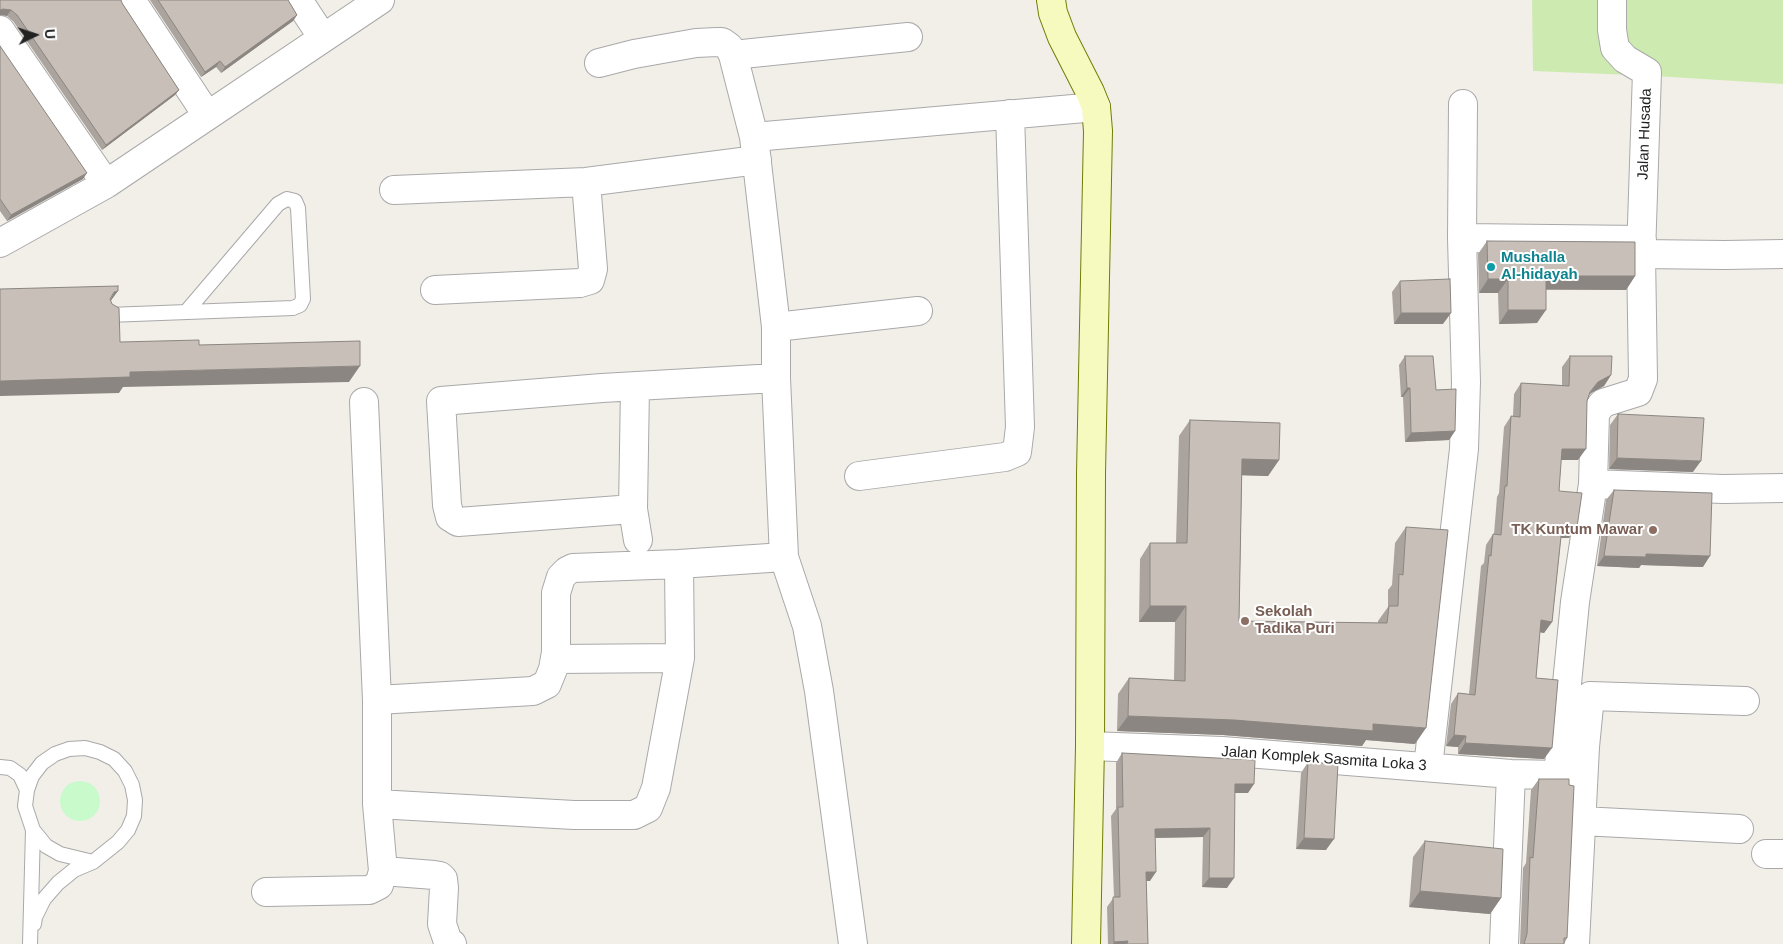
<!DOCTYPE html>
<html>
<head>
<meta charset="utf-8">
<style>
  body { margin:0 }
  #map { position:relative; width:1783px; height:944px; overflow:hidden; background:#f2efe9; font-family:Helvetica,sans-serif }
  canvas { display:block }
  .north { position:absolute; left:10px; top:10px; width:50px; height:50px; -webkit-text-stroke:4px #fff; paint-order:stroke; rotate:86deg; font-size:14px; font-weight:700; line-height:20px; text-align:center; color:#222 }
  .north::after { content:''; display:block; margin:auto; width:18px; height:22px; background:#222; clip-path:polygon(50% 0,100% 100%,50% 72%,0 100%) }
</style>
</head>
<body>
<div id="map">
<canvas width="1783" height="944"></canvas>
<div class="north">U</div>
</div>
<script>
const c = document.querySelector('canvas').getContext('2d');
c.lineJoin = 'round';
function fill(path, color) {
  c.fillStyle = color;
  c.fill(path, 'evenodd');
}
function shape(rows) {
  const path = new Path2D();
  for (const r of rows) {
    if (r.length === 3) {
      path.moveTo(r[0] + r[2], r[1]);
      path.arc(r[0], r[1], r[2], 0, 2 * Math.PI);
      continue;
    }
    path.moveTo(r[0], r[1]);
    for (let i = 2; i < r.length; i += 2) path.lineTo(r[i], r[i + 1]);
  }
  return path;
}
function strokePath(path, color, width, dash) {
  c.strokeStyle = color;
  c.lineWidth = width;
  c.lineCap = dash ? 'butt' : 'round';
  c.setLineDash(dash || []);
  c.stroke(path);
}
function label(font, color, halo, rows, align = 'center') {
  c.font = font + ' Helvetica,sans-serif';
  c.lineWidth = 4;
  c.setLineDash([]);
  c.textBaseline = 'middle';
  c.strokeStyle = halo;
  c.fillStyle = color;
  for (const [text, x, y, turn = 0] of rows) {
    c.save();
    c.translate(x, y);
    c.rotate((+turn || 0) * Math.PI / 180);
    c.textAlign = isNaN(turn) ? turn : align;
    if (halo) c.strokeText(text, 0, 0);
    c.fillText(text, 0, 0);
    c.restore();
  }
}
const grass = shape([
  [1532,0,1783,0,1783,84,1655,76,1533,71]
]);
const park = shape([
  [80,801,20]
]);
const lane = shape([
  [108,315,293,308,300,305,303,299,298,208,295,201,287,199,278,204,186,312],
  [85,748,100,752,114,759,125,771,132,785,135,800,134,816,128,830,118,842,93,862,60,854,46,846,33,830,25,806,27,790,32,776,42,763,55,754,69,749,85,748],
  [0,767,10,768,20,775,27,790],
  [34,924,35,917,44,899,58,883,74,870,93,862],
  [30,944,33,830]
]);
const street = shape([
  [131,0,207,115],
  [298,0,323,38],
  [0,30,106,184],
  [733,55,908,37],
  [599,63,634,54,696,43,717,42,722,42,729,47,733,55,754,137,776,327,776,378,784,557,807,626,819,691,853,944],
  [1463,104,1462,238,1642,240],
  [754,137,1096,107],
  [394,190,586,182,757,160],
  [0,243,106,184,380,0],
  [1641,254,1725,255,1783,254],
  [435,290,580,283,590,280,593,269,586,182],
  [776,327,918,311],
  [635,387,633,509,638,540],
  [859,476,1005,457,1017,452,1020,427,1010,114],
  [1593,484,1723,489,1783,488],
  [633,509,458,522,450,517,447,505,441,401,602,388,776,378],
  [555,659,680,658],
  [377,700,533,691,547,684,553,669,556,652,556,593,561,577,567,571,573,568,679,564,784,557],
  [1090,746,1222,751,1511,774,1558,775,1575,602,1593,484,1595,413,1603,403,1638,392,1643,379,1641,254,1647,72,1625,59,1615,48,1612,30,1612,0],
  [1428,767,1464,449,1466,382,1462,238],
  [377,804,574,815,634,815,648,808,656,788,680,658,679,564],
  [1581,821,1739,829],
  [1766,854,1783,854],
  [383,871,434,875,440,876,443,879,444,888,442,924,448,942,452,944],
  [266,892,369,890,379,885,383,871,377,804,377,700,364,402],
  [1504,944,1511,774],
  [1575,944,1585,747,1590,696,1745,701]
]);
const secondary = shape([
  [1051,0,1053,13,1062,37,1090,92,1096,107,1098,131,1091,473,1090,746,1086,944]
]);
const wall = shape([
  [0,0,122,3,179,90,175,95,102,150,13,21,7,16],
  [150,0,288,0,297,15,293,21,221,73,216,67,201,77],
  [0,46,83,179,7,221,0,211],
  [1487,241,1635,276,1626,290,1546,290,1537,323,1499,324,1498,293,1479,293,1478,254],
  [1400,281,1443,324,1394,324,1392,292],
  [1405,356,1436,390,1455,431,1449,440,1405,442,1403,397,1401,397,1399,365],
  [1570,356,1611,375,1604,386,1591,393,1589,395,1587,401,1578,460,1561,460,1559,491,1569,538,1561,538,1552,622,1544,633,1540,632,1536,678,1544,759,1458,754,1458,747,1446,746,1451,704,1458,693,1469,694,1481,566,1484,563,1486,545,1493,534,1494,534,1497,497,1499,493,1504,427,1511,416,1513,416,1514,394,1521,383,1562,385,1562,367],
  [1618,414,1693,472,1609,469,1610,425],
  [1190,420,1279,460,1268,476,1242,475,1239,621,1378,623,1378,621,1388,607,1388,590,1392,585,1395,543,1406,527,1415,744,1366,740,1362,746,1223,735,1117,731,1118,694,1129,678,1174,680,1175,622,1139,622,1140,559,1150,543,1176,543,1179,436],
  [1614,490,1703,567,1641,565,1639,568,1597,566,1606,500],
  [1122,753,1248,793,1235,793,1227,888,1202,887,1203,837,1155,838,1150,881,1146,881,1148,944,1108,944,1107,907,1114,897,1111,816,1116,809,1116,763],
  [1308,762,1326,850,1296,849,1301,773],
  [1539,779,1567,938,1564,944,1520,944,1523,868,1526,863,1531,790],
  [1425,841,1501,898,1490,914,1409,907,1413,857]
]);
const shadedWall = shape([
  [3,9,11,10,7,16,0,15,0,10],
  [297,15,293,21,221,73,225,67],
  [220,61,216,67,201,77,205,72],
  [179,90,175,95,102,150,106,145],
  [87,173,83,179,7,221,11,215],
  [1546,276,1635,276,1626,290,1537,289],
  [1488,279,1508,279,1498,293,1479,293],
  [118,291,107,306,114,292],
  [1508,310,1546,310,1537,323,1499,324],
  [1401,313,1451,313,1443,324,1394,324],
  [360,366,349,382,123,387,119,393,0,396,0,381,130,372],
  [1611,375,1604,386,1591,393,1583,403,1598,382],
  [1407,388,1410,388,1403,397,1401,397],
  [1455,431,1449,440,1405,442,1411,433],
  [1562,449,1586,449,1578,460,1554,460],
  [1617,458,1701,461,1693,472,1609,469],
  [1242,459,1279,460,1268,476,1231,475],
  [1562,527,1577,527,1569,538,1554,538],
  [1646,554,1710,556,1703,567,1641,565,1639,568,1597,566,1604,556],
  [1150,606,1186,606,1175,622,1139,622],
  [1541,620,1552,622,1544,633,1533,631],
  [1128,716,1373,724,1426,728,1415,744,1366,740,1362,746,1223,735,1117,731],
  [1454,735,1466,736,1458,747,1446,746],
  [1465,743,1552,748,1544,759,1458,754],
  [1235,784,1254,784,1248,793,1229,793],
  [1210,828,1203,837,1149,838,1155,829],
  [1304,838,1334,839,1326,850,1296,849],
  [1146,872,1156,872,1150,881,1139,881],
  [1209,878,1234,878,1227,888,1202,887],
  [1420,891,1501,898,1490,914,1409,907],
  [1128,941,1126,944,1113,944,1114,942]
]);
const building = shape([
  [0,0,121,0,122,3,179,90,106,145,17,15,11,10,3,9,0,10,0,0],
  [158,0,288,0,297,15,225,67,220,61,205,72,158,0],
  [0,46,87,173,11,215,0,199,0,46],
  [1487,241,1635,242,1635,276,1546,276,1546,310,1508,310,1508,279,1488,279,1487,241],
  [1450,279,1451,313,1401,313,1400,281,1450,279],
  [118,286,118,291,114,292,110,299,112,304,119,308,120,342,199,340,199,345,360,341,360,366,130,372,130,377,0,381,0,289,118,286],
  [1405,356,1433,356,1436,390,1456,389,1455,431,1411,433,1410,388,1407,388,1405,356],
  [1570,356,1612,356,1611,375,1598,382,1590,392,1587,401,1586,449,1562,449,1559,491,1582,493,1577,527,1562,527,1552,622,1541,620,1536,678,1558,680,1552,748,1465,743,1466,736,1454,735,1458,693,1475,695,1489,555,1491,556,1493,534,1501,535,1505,486,1507,486,1511,416,1520,417,1521,383,1569,386,1570,356],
  [1618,414,1704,418,1701,461,1617,458,1618,414],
  [1190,420,1280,423,1279,460,1242,459,1239,621,1387,623,1389,606,1398,606,1399,574,1403,575,1406,527,1448,530,1426,728,1373,724,1373,731,1234,720,1128,716,1129,678,1185,681,1186,606,1150,606,1150,543,1187,543,1190,420],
  [1614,490,1712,493,1710,556,1646,554,1646,557,1604,556,1614,490],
  [1122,753,1255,760,1254,784,1235,784,1234,878,1209,878,1210,828,1155,829,1156,872,1146,872,1148,944,1127,944,1128,941,1114,942,1113,897,1120,897,1118,807,1123,807,1122,753],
  [1308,762,1338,764,1334,839,1304,838,1308,762],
  [1539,779,1569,779,1569,785,1574,786,1567,938,1564,938,1564,944,1524,944,1527,934,1530,857,1533,858,1539,779],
  [1425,841,1503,849,1501,898,1420,891,1425,841]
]);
const markers = [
  [1491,267,5,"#0f9aa8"],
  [1653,530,5,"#8d6e63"],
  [1245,621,5,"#8d6e63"]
];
const streetNames = [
  ["Jalan Husada",1645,134,-88],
  ["Jalan Komplek Sasmita Loka 3",1324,759,4]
];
const cultureNames = [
  ["Mushalla",1501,258],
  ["Al-hidayah",1501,275]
];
const educationNames = [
  ["TK Kuntum Mawar",1643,530],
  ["Sekolah",1255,612,"left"],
  ["Tadika Puri",1255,629,"left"]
];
fill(grass, '#cdebb0');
fill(park, '#c8facc');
strokePath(lane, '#a9a9a9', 16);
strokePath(street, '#a9a9a9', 30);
strokePath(secondary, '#707d05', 30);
strokePath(lane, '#fff', 14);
strokePath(street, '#fff', 28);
strokePath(secondary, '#f7fabf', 28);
fill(wall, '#aba49e');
fill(shadedWall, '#8b8681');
fill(building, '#c7bfb8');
strokePath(building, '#8b8681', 1);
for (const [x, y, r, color] of markers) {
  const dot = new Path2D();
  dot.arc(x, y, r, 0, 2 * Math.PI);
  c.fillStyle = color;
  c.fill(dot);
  strokePath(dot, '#fff', 2);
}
label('15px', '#222', '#fff', streetNames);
label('bold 15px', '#0d838f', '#fff', cultureNames, 'left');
label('bold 15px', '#785e54', '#fff', educationNames, 'right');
</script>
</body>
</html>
